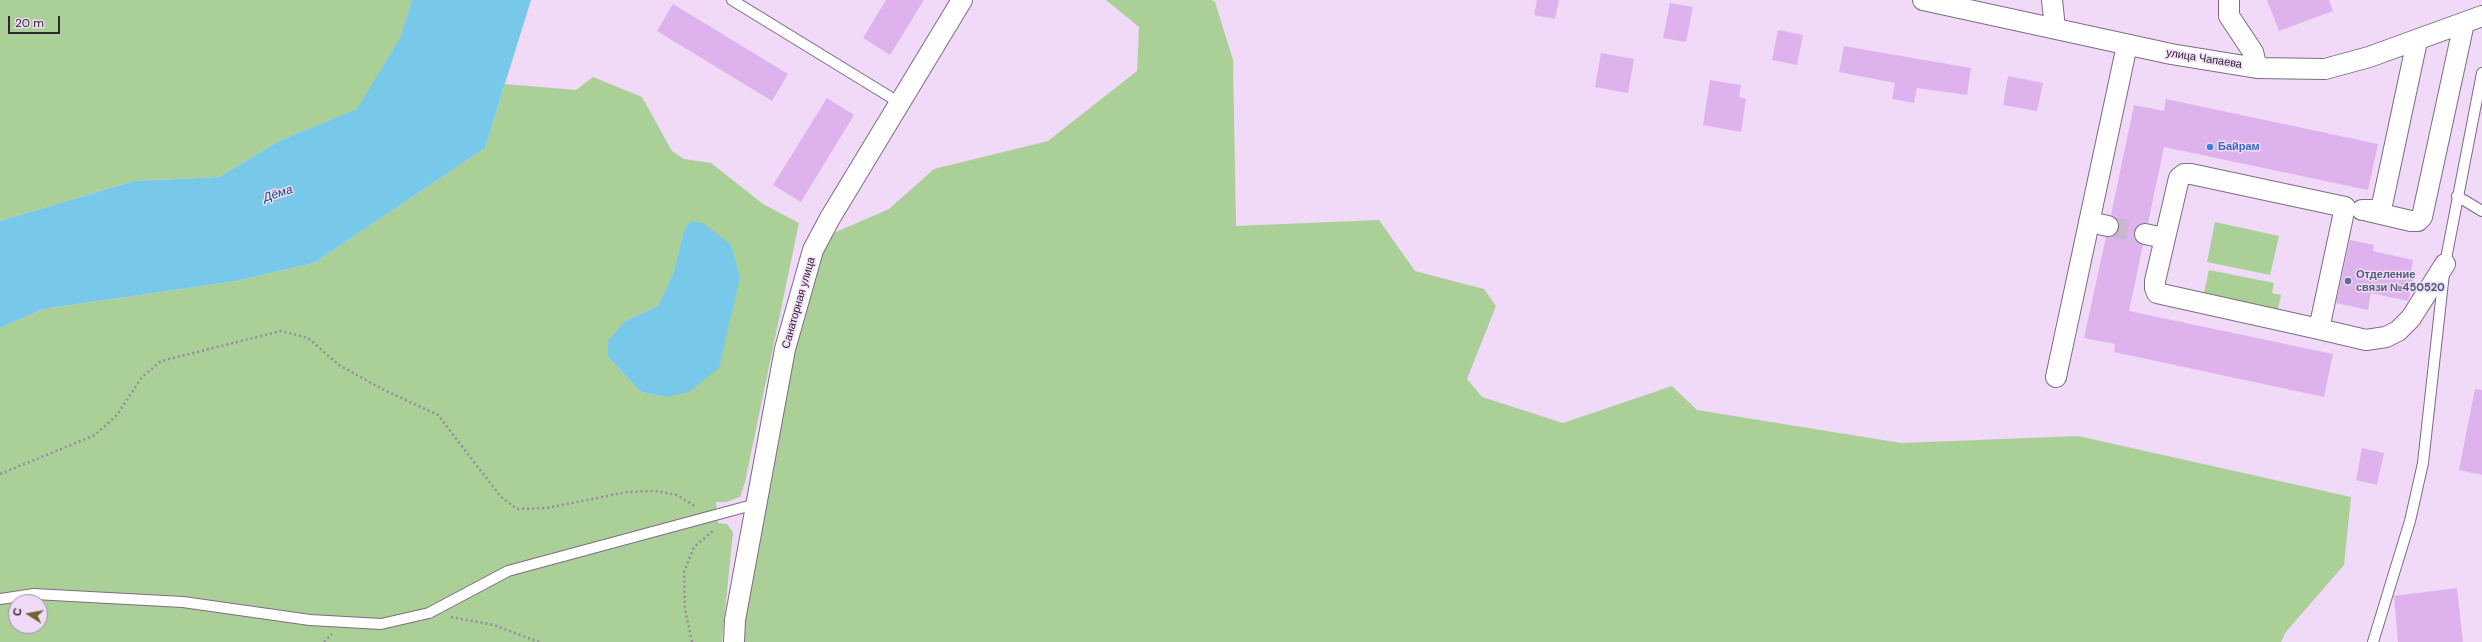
<!DOCTYPE html>
<html>
<head>
<meta charset="utf-8">
<style>
  body { margin:0 }
  #map { position:relative; width:2482px; height:642px; overflow:hidden; background:#f0daf8; font-family:"DM Sans",sans-serif }
  canvas { display:block }
  .north { position:absolute; left:8px; top:594px; width:40px; height:40px; box-sizing:border-box; background:#f0daf8; border:1px solid #a292a8; border-radius:50%; rotate:281deg; font-size:11px; font-weight:700; line-height:16px; text-align:center; color:#2e2631 }
  .north::after { content:''; display:block; margin:auto; width:14px; height:18px; background:#706431; clip-path:polygon(50% 0,100% 100%,50% 72%,0 100%) }
  .scale { position:absolute; left:8px; top:16px; width:52px; height:18px; box-sizing:border-box; border:2px solid #2e2631; border-top:0; padding-left:5px; font-size:12px; line-height:14px; white-space:nowrap; color:#2e2631; -webkit-text-stroke:3px #f0daf8; paint-order:stroke }
</style>
</head>
<body>
<div id="map">
<canvas width="2482" height="642"></canvas>
<div class="north">С</div>
<div class="scale">20 m</div>
</div>
<script>
const c = document.querySelector('canvas').getContext('2d');
c.lineJoin = 'round';
function fill(path, color) {
  c.fillStyle = color;
  c.fill(path, 'evenodd');
}
function shape(rows) {
  const path = new Path2D();
  for (const r of rows) {
    path.moveTo(r[0], r[1]);
    for (let i = 2; i < r.length; i += 2) path.lineTo(r[i], r[i + 1]);
  }
  return path;
}
function strokePath(path, color, width, dash) {
  c.strokeStyle = color;
  c.lineWidth = width;
  c.lineCap = dash ? 'butt' : 'round';
  c.setLineDash(dash || []);
  c.stroke(path);
}
function label(font, color, halo, rows, align = 'center') {
  c.font = font + ' "DM Sans",sans-serif';
  c.lineWidth = 3;
  c.setLineDash([]);
  c.textBaseline = 'middle';
  c.strokeStyle = halo;
  c.fillStyle = color;
  for (const [text, x, y, turn = 0] of rows) {
    c.save();
    c.translate(x, y);
    c.rotate((+turn || 0) * Math.PI / 180);
    c.textAlign = isNaN(turn) ? turn : align;
    if (halo) c.strokeText(text, 0, 0);
    c.fillText(text, 0, 0);
    c.restore();
  }
}
const green = shape([
  [0,0,412,0,400,38,358,109,279,141,219,177,134,181,0,221],
  [1106,0,1212,0,1215,2,1233,60,1236,226,1379,220,1415,271,1484,289,1496,306,1467,379,1482,397,1563,423,1672,386,1697,410,1901,443,2078,436,2351,497,2344,565,2285,633,2281,642,745,642,745,619,794,354,822,238,889,209,934,169,1048,141,1137,71,1139,27],
  [593,77,642,97,672,151,684,159,711,163,763,204,799,223,745,482,740,497,726,502,716,502,718,523,727,524,733,532,722,642,0,642,0,328,43,309,236,281,314,263,485,148,505,84,576,90],
  [684,230,666,397,641,392,608,357,625,321,658,306,674,271],
  [16,602,40,602,40,626,16,626],
  [2215,222,2279,236,2270,275,2207,262],
  [2209,270,2274,283,2272,293,2281,295,2277,313,2203,297]
]);
const water = shape([
  [412,0,531,0,485,148,314,263,236,281,43,309,0,328,0,221,134,181,219,177,279,141,357,109,400,38],
  [691,221,703,223,731,245,740,278,719,368,689,392,666,397,641,392,608,357,608,341,625,321,658,306,674,271,684,230]
]);
const building = shape([
  [886,0,924,0,890,55,863,38],
  [1537,0,1559,0,1555,19,1534,15],
  [2267,0,2329,0,2333,11,2279,31],
  [1670,3,1693,7,1686,42,1663,38],
  [673,4,788,74,772,101,657,31],
  [1778,30,1803,35,1797,65,1772,60],
  [1844,46,1971,68,1967,95,1917,88,1914,103,1892,99,1895,83,1839,72],
  [1601,53,1634,59,1628,93,1595,87],
  [2008,76,2043,83,2037,111,2003,105],
  [1710,80,1741,85,1739,97,1746,99,1741,132,1703,125],
  [827,98,854,115,801,202,773,185],
  [2166,99,2378,144,2368,190,2164,147,2148,223,2141,223,2134,231,2134,238,2143,245,2129,311,2333,354,2324,397,2114,352,2115,344,2084,338,2106,237,2112,237,2119,229,2119,222,2111,215,2134,105,2164,111],
  [2350,240,2374,245,2373,251,2413,260,2410,276,2414,277,2408,301,2371,293,2368,310,2336,303],
  [2475,389,2482,390,2482,475,2459,470],
  [2362,448,2384,453,2377,485,2356,480],
  [2457,588,2463,642,2398,642,2394,596]
]);
const minorTunnel = shape([
  [2108,226,2145,234]
]);
const path = shape([
  [0,474,95,435,117,415,142,377,161,361,281,331,308,338,339,365,382,389,438,415,501,497,517,509,547,508,627,492,656,491,677,495,695,506],
  [451,617,494,625,539,642],
  [324,642,332,634],
  [692,642,685,609,684,572,694,547,714,530]
]);
const service = shape([
  [732,0,900,103],
  [2457,196,2482,211],
  [0,599,34,594,183,602,310,620,381,624,429,613,508,571,756,504],
  [2373,642,2410,521,2423,463,2445,264,2482,73]
]);
const minor = shape([
  [1923,0,2171,54,2257,68,2325,69,2369,57,2482,16],
  [2052,0,2055,28],
  [2229,0,2229,16,2253,52,2257,68],
  [2362,210,2376,210,2382,205,2417,41],
  [2368,211,2411,221,2418,221,2422,217,2464,23],
  [2089,222,2108,226],
  [2145,234,2164,238],
  [2319,329,2157,293,2155,288,2155,281,2179,178,2184,174,2191,174,2345,207,2319,329,2366,340,2386,337,2398,331,2411,318,2445,264],
  [2056,377,2127,45],
  [734,642,735,620,785,349,813,250,830,218,962,0]
]);
const markers = [
  [2210,147,4,"#3f7fe0"],
  [2348,281,4,"#5c6f8a"]
];
const streetNames = [
  ["улица Чапаева",2204,59,9],
  ["Санаторная улица",799,303,-74]
];
const shopNames = [
  ["Байрам",2218,147]
];
const serviceNames = [
  ["Отделение",2356,275],
  ["связи №450520",2356,288]
];
const waterNames = [
  ["Дёма",278,194,-18]
];
fill(green, '#aad098');
fill(water, '#78c9e9');
fill(building, '#deb3ed');
strokePath(minorTunnel, '#c9b6d0', 20, [20, 10]);
strokePath(service, '#7f6b85', 12);
strokePath(minor, '#7f6b85', 22);
strokePath(path, '#998a9f', 2.5, [2, 3]);
strokePath(service, '#fff', 10);
strokePath(minor, '#fff', 20);
for (const [x, y, r, color] of markers) {
  const dot = new Path2D();
  dot.arc(x, y, r, 0, 2 * Math.PI);
  c.fillStyle = color;
  c.fill(dot);
  strokePath(dot, '#f0daf8', 1.5);
}
label('11px', '#2e2631', '#f0daf8', streetNames);
label('bold 11px', '#366cbe', '#f0daf8', shopNames, 'left');
label('bold 11px', '#4e5e75', '#f0daf8', serviceNames, 'left');
label('italic 12px', '#0f5369', '#f0daf8', waterNames);
</script>
</body>
</html>
